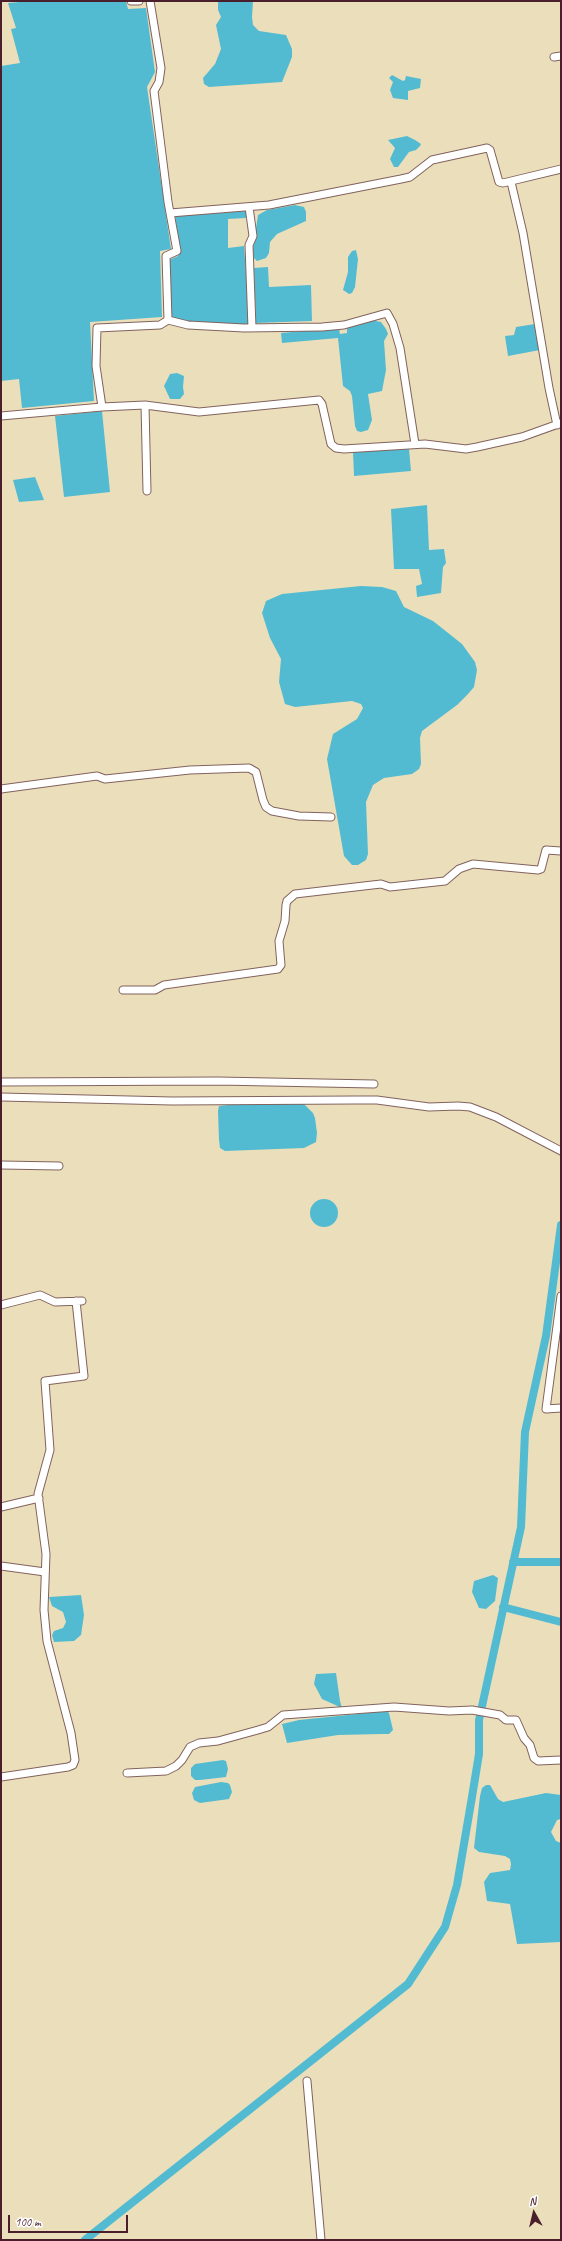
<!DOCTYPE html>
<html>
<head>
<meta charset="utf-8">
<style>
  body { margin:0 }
  #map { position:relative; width:562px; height:2241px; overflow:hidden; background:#ebdfbb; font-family:Caveat,sans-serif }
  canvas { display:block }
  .frame { position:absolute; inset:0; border:2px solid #4a1f2b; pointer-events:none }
  .north { position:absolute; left:514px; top:2193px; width:40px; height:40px; -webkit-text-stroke:3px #fff; paint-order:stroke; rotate:352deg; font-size:11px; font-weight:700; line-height:16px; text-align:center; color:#4a1f2b }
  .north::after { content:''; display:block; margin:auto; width:14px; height:18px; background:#4a1f2b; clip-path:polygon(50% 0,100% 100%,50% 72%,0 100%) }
  .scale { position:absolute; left:8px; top:2215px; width:120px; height:18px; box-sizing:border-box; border:2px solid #4a1f2b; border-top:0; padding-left:5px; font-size:12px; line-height:14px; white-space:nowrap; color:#4a1f2b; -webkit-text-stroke:3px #fff; paint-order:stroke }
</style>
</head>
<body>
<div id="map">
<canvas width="562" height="2241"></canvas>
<div class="frame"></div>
<div class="north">N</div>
<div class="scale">100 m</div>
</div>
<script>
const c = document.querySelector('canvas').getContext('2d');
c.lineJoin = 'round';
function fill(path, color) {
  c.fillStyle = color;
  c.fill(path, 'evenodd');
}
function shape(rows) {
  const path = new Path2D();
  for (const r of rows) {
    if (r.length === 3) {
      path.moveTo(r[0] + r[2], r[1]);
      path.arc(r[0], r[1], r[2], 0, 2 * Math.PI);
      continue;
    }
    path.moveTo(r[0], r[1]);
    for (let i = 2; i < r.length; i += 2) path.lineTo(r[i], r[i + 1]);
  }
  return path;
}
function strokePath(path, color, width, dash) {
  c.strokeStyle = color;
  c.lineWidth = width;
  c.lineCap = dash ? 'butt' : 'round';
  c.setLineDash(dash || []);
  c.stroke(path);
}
const water = shape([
  [31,1,126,1,128,9,146,8,155,72,147,87,171,249,160,251,162,317,90,322,94,401,22,408,19,379,1,381,1,66,20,63,11,29,16,28,8,3],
  [218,1,253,1,252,17,253,25,259,31,286,35,292,49,292,57,282,82,209,87,204,84,203,78,215,64,221,49,216,25,221,17,218,10],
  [392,75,403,81,405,80,406,76,421,79,420,88,408,91,408,100,393,98,390,90,393,82,389,78],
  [407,136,415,140,421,144,420,146,416,150,409,152,398,167,394,167,390,159,395,148,388,140],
  [295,205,304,207,306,212,306,221,277,234,270,242,269,253,266,258,257,261,254,258,253,249,258,215,267,210],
  [246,211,246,218,228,219,228,248,244,246,250,325,182,322,172,317,169,260,178,256,180,251,175,216],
  [356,250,358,259,355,287,352,293,349,294,343,290,348,272,348,257,352,251],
  [268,267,269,287,311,285,312,321,256,323,254,268],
  [371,320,381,322,386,329,388,334,384,341,386,370,382,391,368,394,372,420,368,430,361,432,357,431,355,426,352,396,350,391,343,386,338,338,282,343,281,333,339,328,340,334,347,333,347,327],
  [535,324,540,350,508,356,505,336,514,335,516,327],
  [177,373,184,376,183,387,184,394,180,399,170,399,164,386,170,374],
  [102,411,110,492,64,497,55,416],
  [409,449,411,471,354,476,353,452],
  [35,477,44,500,19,502,13,480],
  [427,505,429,550,444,549,446,563,443,567,441,593,417,597,416,586,422,584,419,569,394,569,391,509],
  [361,586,382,587,396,591,404,607,433,621,462,644,475,662,477,670,474,687,468,694,457,705,422,731,420,738,421,764,419,769,412,774,384,778,373,785,366,802,368,854,366,860,358,865,352,865,344,856,327,759,333,734,357,719,363,708,361,704,352,701,295,707,285,704,279,682,281,659,270,638,262,613,266,601,282,594],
  [237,1104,304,1104,313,1113,315,1118,317,1133,316,1142,304,1148,225,1151,220,1148,219,1140,218,1111,219,1106],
  [324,1213,14],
  [493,1575,498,1578,495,1601,486,1609,479,1608,472,1592,474,1581],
  [81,1595,84,1615,81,1635,74,1641,54,1642,52,1635,54,1631,63,1628,66,1622,63,1612,52,1606,49,1597],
  [336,1673,340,1701,342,1708,322,1699,314,1684,316,1674],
  [387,1711,389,1713,393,1730,389,1734,382,1734,338,1735,287,1743,282,1724,299,1720],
  [223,1760,226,1761,228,1769,226,1777,200,1780,195,1780,191,1776,191,1768,195,1764],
  [221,1782,228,1783,230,1785,232,1792,229,1799,200,1803,194,1800,192,1793,195,1787],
  [486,1785,490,1785,498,1799,503,1802,546,1793,561,1795,561,1819,557,1820,551,1832,556,1841,561,1843,561,1942,517,1944,510,1904,487,1901,484,1882,490,1873,510,1870,511,1864,510,1859,505,1856,479,1852,474,1848,480,1796,482,1788]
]);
const canal = shape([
  [513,1562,561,1562],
  [503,1607,561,1622],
  [85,2240,408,1984,445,1927,457,1885,472,1797,479,1754,479,1720,521,1527,525,1432,546,1336,561,1225]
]);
const street = shape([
  [131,1,139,1],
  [554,57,561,56],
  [511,182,523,233,549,388,557,425],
  [249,207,253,236,249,245,252,328],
  [170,213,269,205,401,179,410,177,432,160,487,148,490,150,499,182,503,183,561,169],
  [168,320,188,325,244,328,322,327,344,325,387,313,393,324,400,348,415,444],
  [145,405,147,491],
  [102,407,96,366,97,328,160,325,168,320,166,256,177,251,168,202,154,91,159,82,161,68,150,1],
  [1,416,102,407,145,405,199,412,319,400,322,404,331,444,336,448,344,449,425,444,466,449,477,447,522,437,561,423],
  [1,789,97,776,105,779,190,770,249,768,256,772,263,800,266,807,272,811,299,816,331,817],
  [123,990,155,990,164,985,278,969,281,965,279,941,285,921,286,905,287,901,295,894,381,884,390,887,445,881,459,869,473,864,538,870,541,869,546,850,561,851],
  [1,1082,218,1081,374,1084],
  [1,1097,172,1101,355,1100,377,1100,429,1107,458,1106,470,1107,496,1117,561,1151],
  [1,1165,59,1166],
  [561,1296,546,1409,561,1408],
  [1,1305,40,1295,55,1302,82,1301],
  [1,1507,39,1498],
  [1,1566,45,1572],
  [127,1773,166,1771,176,1766,182,1760,190,1747,199,1743,218,1741,258,1730,268,1727,283,1715,394,1707,449,1711,472,1710,500,1715,506,1720,516,1720,524,1738,530,1745,534,1758,538,1761,561,1760],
  [1,1777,68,1767,73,1765,75,1760,71,1733,47,1641,44,1610,46,1554,38,1494,50,1450,45,1381,84,1376,76,1301],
  [307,2081,321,2240]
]);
fill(water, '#53bbd1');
strokePath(canal, '#53bbd1', 8);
strokePath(street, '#82625d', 9);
strokePath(street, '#fff', 7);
</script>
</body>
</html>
